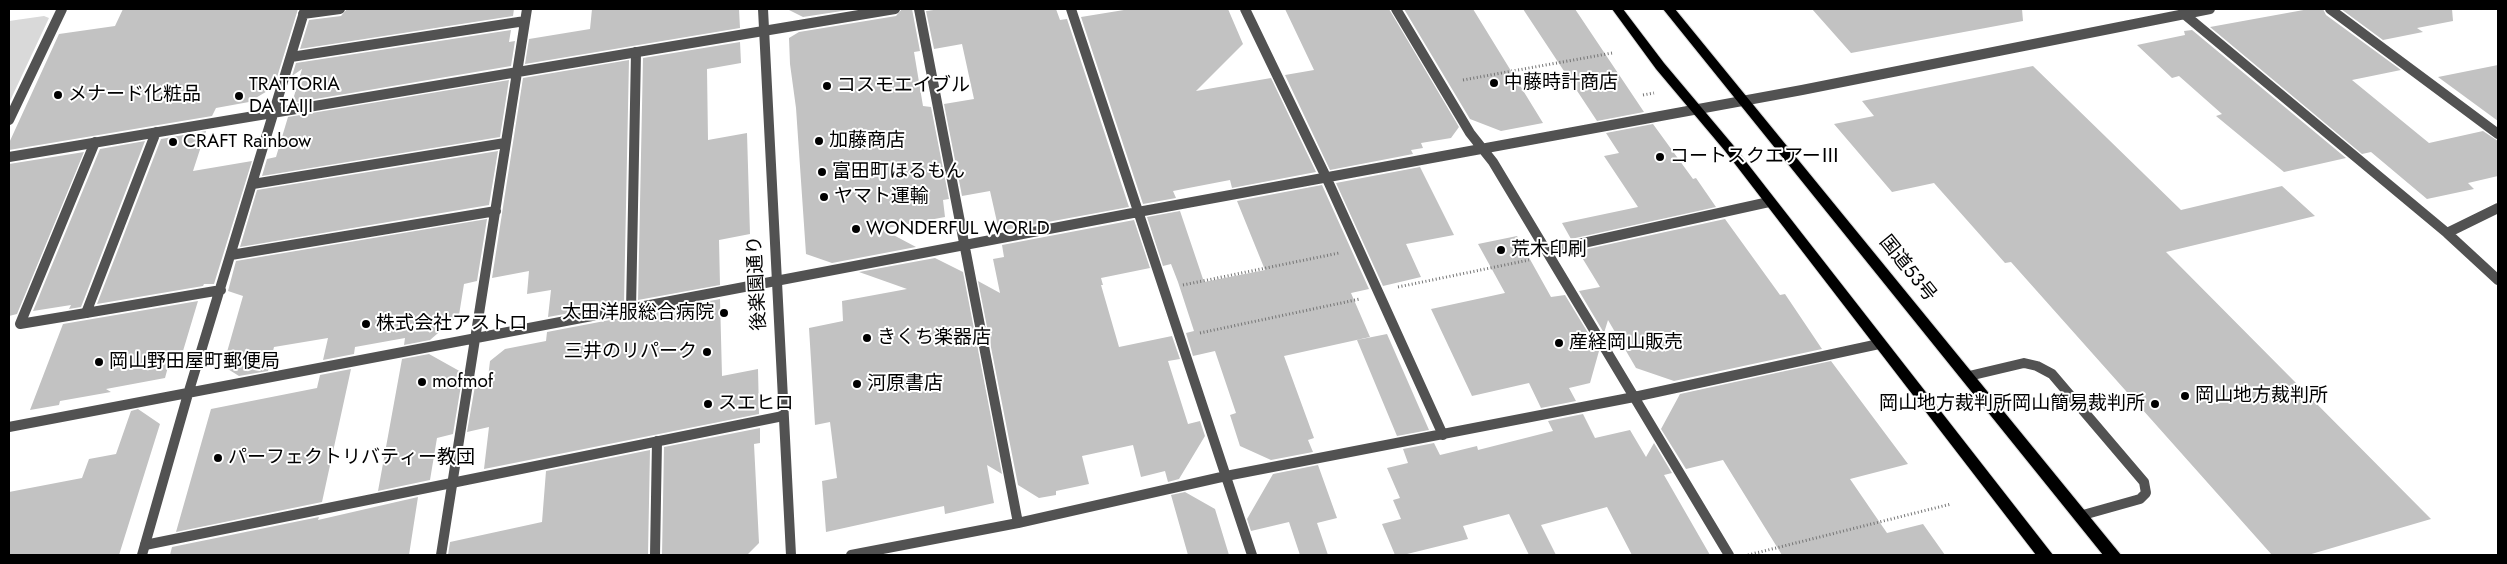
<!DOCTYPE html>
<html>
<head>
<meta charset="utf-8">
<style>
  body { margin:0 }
  #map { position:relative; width:2507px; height:564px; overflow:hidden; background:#fff; font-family:Jost,sans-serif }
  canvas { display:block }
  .frame { position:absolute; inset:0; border:10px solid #000; pointer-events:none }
</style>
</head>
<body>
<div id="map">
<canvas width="2507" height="564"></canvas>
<div class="frame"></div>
</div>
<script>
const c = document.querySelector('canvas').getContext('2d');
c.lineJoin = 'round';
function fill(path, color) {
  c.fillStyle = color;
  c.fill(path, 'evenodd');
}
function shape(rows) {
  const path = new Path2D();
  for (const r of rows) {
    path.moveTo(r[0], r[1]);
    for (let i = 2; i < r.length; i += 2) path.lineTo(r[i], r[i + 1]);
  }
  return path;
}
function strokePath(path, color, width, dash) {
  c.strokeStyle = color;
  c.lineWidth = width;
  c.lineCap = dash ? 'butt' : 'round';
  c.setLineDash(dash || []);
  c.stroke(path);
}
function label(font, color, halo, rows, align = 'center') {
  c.font = font + ' Jost,"Noto Sans JP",sans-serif';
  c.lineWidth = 4;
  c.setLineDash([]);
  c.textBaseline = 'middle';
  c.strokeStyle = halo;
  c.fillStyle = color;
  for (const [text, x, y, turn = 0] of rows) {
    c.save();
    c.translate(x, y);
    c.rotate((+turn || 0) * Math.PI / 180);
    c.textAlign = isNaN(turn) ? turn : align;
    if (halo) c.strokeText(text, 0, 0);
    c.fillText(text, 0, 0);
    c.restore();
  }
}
const green = shape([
  [44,16,49,18,9,103,9,21]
]);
const building = shape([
  [123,9,298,9,274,87,249,102,216,108,212,116,9,150,9,143,59,34,115,26],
  [347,9,514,9,513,16,300,49,309,20,341,16],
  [592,9,739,9,740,28,525,64,529,39,590,29],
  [787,9,855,9,803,17],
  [902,9,912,9,920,51,914,52,923,106,931,107,949,199,943,200,945,217,882,229,916,247,832,263,806,254,796,108,790,64,789,38,799,32,896,16],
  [941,9,1056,9,1060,20,1067,19,1129,207,999,231,990,191,962,196,944,104,974,99,962,44,934,49,926,11],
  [1130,9,1228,9,1243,44,1196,91,1271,78,1316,172,1232,188,1230,180,1173,191,1176,198,1143,204,1081,17],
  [1285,9,1389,9,1459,127,1451,138,1421,143,1423,148,1411,150,1413,154,1330,170,1285,75,1314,70],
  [1404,9,1473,9,1543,123,1501,131,1470,119],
  [1523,9,1575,9,1644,112,1597,121],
  [1812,9,2022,9,2023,21,1851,53],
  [2309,9,2323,9,2326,15,2401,70,2352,80,2429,143,2483,131,2498,141,2498,176,2468,183,2474,189,2427,199,2371,152,2362,154,2210,27],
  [2341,9,2452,9,2453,21,2417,28,2423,32,2383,40],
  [511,30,509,42,515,41,511,66,292,103,302,69,292,76,296,63],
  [2192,30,2346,158,2284,172,2216,116,2222,114,2179,76,2172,78,2137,45,2185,35,2184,31],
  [740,42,741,63,707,69,708,140,747,133,750,234,719,240,720,285,638,300,643,58],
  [629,60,624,303,548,317,551,290,527,294,529,271,492,278,523,78],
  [2498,65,2498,121,2438,77],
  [2033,66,2181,210,2282,186,2315,216,2166,252,2431,519,2308,555,2272,555,2011,262,2005,263,1934,183,1892,192,1834,124,1874,116,1862,101],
  [509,80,500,137,262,176,267,159,276,157,288,117],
  [1653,124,1693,179,1696,178,1716,207,1571,239,1562,223,1638,207,1604,156,1619,153,1606,133],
  [206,131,193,171,252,161,214,284,204,284,203,286,97,304,161,139],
  [145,141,81,307,69,309,71,305,33,311,100,149],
  [498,151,489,205,240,247,257,190],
  [84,152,17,314,9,316,9,164],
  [1420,167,1454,235,1406,244,1421,277,1383,286,1336,183],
  [1322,185,1369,289,1351,293,1370,337,1284,356,1314,438,1308,440,1313,452,1271,460,1240,446,1230,415,1236,413,1215,351,1193,356,1186,333,1194,331,1178,282,1171,264,1163,266,1147,217,1180,211,1204,282,1265,270,1237,201],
  [487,219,477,281,464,284,459,315,430,340,404,345,405,338,355,347,354,354,323,360,328,338,274,347,268,371,239,376,223,366,243,296,228,291,236,261],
  [1725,219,1780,295,1785,294,1822,349,1674,381,1636,368,1608,320,1604,333,1579,291,1600,287,1578,251],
  [1134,220,1150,268,1101,278,1103,285,1101,285,1119,347,1172,336,1180,359,1168,361,1188,424,1200,421,1205,436,1179,479,1168,482,1165,471,1141,477,1133,445,1082,456,1089,484,1056,491,1056,495,1039,498,1018,485,978,281,1000,293,993,259,1004,257,1002,245],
  [1517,236,1551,297,1565,295,1599,351,1590,383,1569,388,1576,401,1541,408,1529,383,1472,396,1431,309,1505,293,1478,244],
  [935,258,963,272,1002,474,987,465,994,503,945,514,944,506,826,532,822,481,837,478,830,422,815,425,809,328,843,321,842,301,907,289,859,272],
  [720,299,722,376,758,369,759,414,484,469,489,427,467,432,476,380,487,386,490,361,505,349,546,341,547,332],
  [198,301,183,351,172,352,165,378,106,389,111,392,60,401,59,405,30,410,63,324],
  [1387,334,1429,430,1397,436,1357,340],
  [429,354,463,373,453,434,437,438,430,480,378,491,402,359],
  [1831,361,1908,464,1850,479,1887,533,1923,524,1945,555,1782,555,1723,460,1686,469,1661,429,1680,394],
  [351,369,322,502,176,532,211,409,317,388,320,375],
  [138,409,160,424,119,555,9,555,9,492,82,478,89,459,116,454,131,411],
  [1583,414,1595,438,1630,430,1646,457,1654,443,1672,473,1664,475,1710,555,1632,555,1607,507,1541,525,1556,555,1529,555,1509,514,1463,526,1468,539,1403,555,1395,555,1382,524,1401,519,1393,500,1400,498,1387,468,1408,463,1403,449,1434,443,1440,455,1477,446,1478,450,1553,431,1548,421],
  [760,428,760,443,754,444,759,543,747,555,662,555,664,447],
  [650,450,648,555,448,555,450,542,542,522,546,471],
  [1318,465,1337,518,1317,523,1328,555,1300,555,1289,522,1251,531,1247,519,1273,474],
  [1185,492,1215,509,1229,555,1188,555,1171,495],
  [418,497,409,555,170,555,172,547,319,517,318,520]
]);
const path = shape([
  [1463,80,1612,53],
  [1643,95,1654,93],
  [1183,285,1339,253],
  [1398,287,1529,260],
  [1200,333,1360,299],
  [1748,555,1951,504]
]);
const service = shape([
  [1547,251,1769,202],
  [631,310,636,52],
  [86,313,20,324,95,142],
  [1969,376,2024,363,2037,366,2052,374,2144,482,2146,493,2140,499,2083,515],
  [145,545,783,416],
  [655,555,657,441]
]);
const minor = shape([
  [919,9,1018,523],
  [1071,9,1252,555],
  [1245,9,1327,179,1443,435],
  [1396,9,1470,133,1493,162,1729,555],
  [2330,9,2498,134],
  [303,14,340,9],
  [2184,14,2447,233,2498,280],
  [291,57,525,21],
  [9,120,62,9],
  [156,132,86,313,221,290],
  [9,157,895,9],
  [253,184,505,143],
  [2447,233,2498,208],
  [231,255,496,211],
  [9,427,1138,212,1802,90,2210,9],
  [142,555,188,394,305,9],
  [441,555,527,9],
  [851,555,1018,523,1226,476,1634,397,1879,344]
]);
const tertiary = shape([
  [763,9,791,555]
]);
const trunk = shape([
  [1612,9,1623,9,1664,63,1733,145,2053,555,2036,555,1725,151,1656,69,1612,9],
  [1663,9,1675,9,2121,555,2103,555,1663,9]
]);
const markers = [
  [1494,83,5,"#000"],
  [827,86,5,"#000"],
  [58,95,5,"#000"],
  [239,96,5,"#000"],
  [819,141,5,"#000"],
  [173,142,5,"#000"],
  [1660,157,5,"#000"],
  [822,172,5,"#000"],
  [824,197,5,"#000"],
  [856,229,5,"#000"],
  [1501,250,5,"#000"],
  [724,313,5,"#000"],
  [366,324,5,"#000"],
  [867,338,5,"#000"],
  [1559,343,5,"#000"],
  [707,352,5,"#000"],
  [99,362,5,"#000"],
  [422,382,5,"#000"],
  [857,384,5,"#000"],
  [2185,396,5,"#000"],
  [708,404,5,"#000"],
  [2155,404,5,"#000"],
  [218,458,5,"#000"]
];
const poiNames = [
  ["中藤時計商店",1504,83],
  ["TRATTORIA",249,85],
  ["DA TAIJI",249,107],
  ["コスモエイブル",837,86],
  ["メナード化粧品",68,95],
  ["加藤商店",829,141],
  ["CRAFT Rainbow",183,142],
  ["コートスクエアーⅢ",1670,157],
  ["富田町ほるもん",832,172],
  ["ヤマト運輸",834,197],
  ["WONDERFUL WORLD",866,229],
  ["荒木印刷",1511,250],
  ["太田洋服総合病院",714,313,"right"],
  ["株式会社アストロ",376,324],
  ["きくち楽器店",877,338],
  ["産経岡山販売",1569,343],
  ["三井のリパーク",697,352,"right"],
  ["岡山野田屋町郵便局",109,362],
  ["mofmof",432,382],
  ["河原書店",867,384],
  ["岡山地方裁判所",2195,396],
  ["スエヒロ",718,404],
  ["岡山地方裁判所岡山簡易裁判所",2145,404,"right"],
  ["パーフェクトリバティー教団",228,458]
];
const streetNames = [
  ["国道53号",1907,269,51],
  ["後楽園通り",758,283,-93]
];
fill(green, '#d9d9d9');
fill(building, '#c2c2c2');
strokePath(trunk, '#dbdbdb', 2);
strokePath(path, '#747474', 3, [1, 2.5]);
strokePath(service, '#525252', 10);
strokePath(minor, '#525252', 10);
strokePath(tertiary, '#525252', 10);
fill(trunk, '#000');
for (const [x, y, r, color] of markers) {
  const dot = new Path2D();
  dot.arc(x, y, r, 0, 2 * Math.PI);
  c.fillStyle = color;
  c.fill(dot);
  strokePath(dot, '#fff', 2);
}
label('19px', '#000', '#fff', poiNames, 'left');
label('19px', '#000', '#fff', streetNames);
</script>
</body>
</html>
